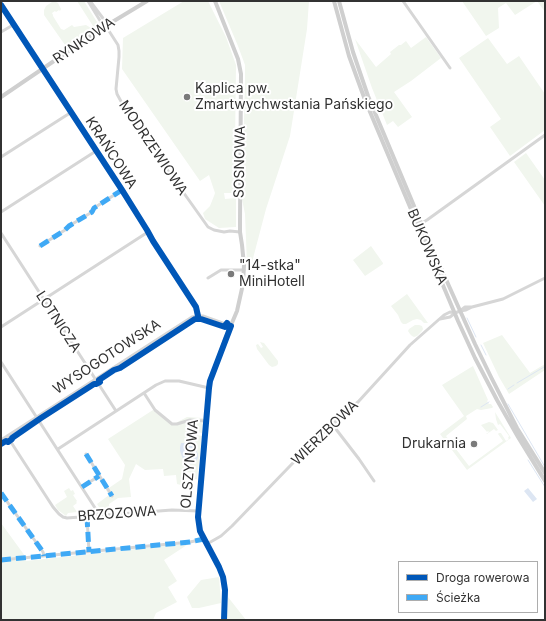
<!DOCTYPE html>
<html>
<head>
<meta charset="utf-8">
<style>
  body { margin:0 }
  #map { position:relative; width:546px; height:621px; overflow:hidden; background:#fff; font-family:Inter,sans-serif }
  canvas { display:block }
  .frame { position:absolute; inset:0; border:2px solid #323232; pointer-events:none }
  .legend { position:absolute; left:398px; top:561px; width:140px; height:52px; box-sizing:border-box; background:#fff; border:1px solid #adadad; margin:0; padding:5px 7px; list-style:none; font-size:12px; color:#323232 }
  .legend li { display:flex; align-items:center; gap:8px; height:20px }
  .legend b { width:20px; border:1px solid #adadad }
</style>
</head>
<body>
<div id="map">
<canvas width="546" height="621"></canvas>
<div class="frame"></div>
<ul class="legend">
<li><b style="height:5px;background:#0057b8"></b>Droga rowerowa</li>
<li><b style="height:5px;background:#3fa9f5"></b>Ścieżka</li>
</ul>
</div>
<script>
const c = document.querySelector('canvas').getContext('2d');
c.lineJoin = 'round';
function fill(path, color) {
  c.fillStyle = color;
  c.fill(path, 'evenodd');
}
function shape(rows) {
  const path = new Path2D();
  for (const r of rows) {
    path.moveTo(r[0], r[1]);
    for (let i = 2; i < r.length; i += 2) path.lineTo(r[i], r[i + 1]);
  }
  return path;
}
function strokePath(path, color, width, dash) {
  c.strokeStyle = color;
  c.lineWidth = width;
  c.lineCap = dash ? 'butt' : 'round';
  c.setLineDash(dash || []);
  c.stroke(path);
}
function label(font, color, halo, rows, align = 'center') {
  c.font = font + ' Inter,sans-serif';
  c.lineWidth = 4;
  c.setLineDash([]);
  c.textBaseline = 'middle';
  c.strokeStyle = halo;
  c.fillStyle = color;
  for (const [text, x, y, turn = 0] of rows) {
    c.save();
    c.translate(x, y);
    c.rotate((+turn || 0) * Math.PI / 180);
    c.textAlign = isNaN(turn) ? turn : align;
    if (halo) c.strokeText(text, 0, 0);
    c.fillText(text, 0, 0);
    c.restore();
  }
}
const green = shape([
  [77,1,84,1,97,22,97,27,70,45,65,45,44,15,44,10,46,6,52,2,56,2,58,3,61,9,60,11,59,10,56,12,55,11,52,13,53,15,53,16,61,29,64,30,72,25,74,27,86,25,91,28,93,26],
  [184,1,208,1,226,37,236,65,235,147,236,193,224,193,225,199,236,198,236,227,219,228,205,219,203,213,210,206,214,196,215,193,209,175,200,181,122,69,123,38],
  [219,1,309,1,307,29,290,136,266,209,251,266,247,265,245,214,242,199,245,81,245,65,238,46],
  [462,1,545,1,545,12,537,1,515,15,506,3,498,8,499,28,486,36],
  [426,37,441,58,411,81,394,92,412,117,398,127,393,121,387,125,372,88,355,39,376,67,391,54,390,52,399,45,401,45,406,41,411,48],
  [488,38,507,64,519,56,545,94,545,130,510,156,490,127,501,119,459,58],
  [526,153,545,180,545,206,514,162],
  [371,246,383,263,383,264,365,276,353,260],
  [407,294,428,323,424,323,421,320,417,319,413,320,406,324,403,324,401,322,398,315,391,306],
  [415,325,419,325,422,326,423,329,422,331,417,336,414,337,412,336,410,334,408,331,409,329],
  [502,335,530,373,545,364,545,370,509,394,499,377,483,343],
  [260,342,264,343,278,361,278,364,276,366,272,367,269,365,257,349,256,345,258,344,261,348,263,347],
  [473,366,488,400,487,401,489,404,491,404,493,407,492,408,481,410,477,409,466,416,467,419,446,436,469,466,503,441,498,434,499,433,501,433,506,441,509,439,508,438,509,436,500,424,498,425,496,419,495,412,511,438,467,470,440,434,464,416,442,385],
  [153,410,172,425,187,417,203,418,202,433,197,432,197,435,202,436,197,479,192,479,193,473,186,472,186,478,181,478,181,485,177,484,176,475,164,476,163,469,145,470,136,464,129,479,131,497,118,498,109,504,109,512,103,513,97,504,109,495,106,490,122,479,125,465,108,439],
  [489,422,493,423,498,430,496,431,494,429,487,434,486,434,489,432,488,431,487,432,481,425],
  [69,488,71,491,73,490,75,494,73,495,77,501,76,502,77,503,73,506,77,512,68,513,66,516,58,510,55,505,67,497,64,491],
  [1,523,25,556,26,561,190,543,164,560,177,581,168,587,177,602,156,613,153,620,1,620],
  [219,577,221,603,199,608,192,608,187,597,201,580],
  [228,597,246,620,227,620]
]);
const water = shape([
  [181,443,186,443,189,444,195,448,198,454,198,458,195,463,190,464,183,459,180,451,180,447],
  [528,488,537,499,533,502,524,491]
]);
const stream = shape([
  [467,318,476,337],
  [481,345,486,355],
  [517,383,544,367],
  [508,389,514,385],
  [508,404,545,467],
  [481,407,489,402],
  [528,460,545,487]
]);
const street = shape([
  [88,1,104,27,109,31,118,45,119,51,119,57,116,89,117,94,129,116,208,227,214,230,224,232,230,231,240,232],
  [90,1,108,25,109,31],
  [403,1,450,68],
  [1,5,122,190,147,230,153,241,196,307,198,316],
  [1,32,13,25],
  [1,157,70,113],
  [1,212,96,151],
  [422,223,427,220,545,135],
  [1,233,116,411],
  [40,246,65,230,69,226,92,212,94,208,122,190],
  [208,278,221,270,244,270],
  [460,311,466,310,472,307,503,299,545,278],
  [440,319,450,317,455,313,460,311,465,307,472,307],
  [1,327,148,232],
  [1,362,97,511,99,516],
  [144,393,155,410,172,424,177,424,190,420,206,421],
  [332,424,359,459,374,481],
  [7,436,53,507,59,514,63,517,67,518,172,510,199,511],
  [1,440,192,317,198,316,203,316,231,326],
  [58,449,156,385,165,381,179,381,209,388],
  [86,454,112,496],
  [82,487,99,476],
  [1,493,43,552,44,556],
  [87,517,89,552],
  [207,544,221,536,232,526,318,437,358,402,410,345,444,315,450,312,455,313],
  [1,560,190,542,204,539]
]);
const secondary = shape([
  [215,1,238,59,241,74,240,221,240,232,242,245,244,265,243,284,237,311,226,337,210,381,209,388,198,517,200,531,219,567,223,577,225,590,224,620],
  [334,1,349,56,365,100,458,321,475,358,497,400,518,437,545,481],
  [339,1,353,52,368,96,427,237,475,344,491,377,517,428,545,473],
  [1,97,104,27,147,1]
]);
const quiet = shape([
  [40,246,65,230,69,226,92,212,94,208,122,190],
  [86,454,112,496],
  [82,487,99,476],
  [1,493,43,552,44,556],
  [87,517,89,552],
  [1,560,190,542,204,539]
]);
const cycleway = shape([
  [1,5,122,190,147,230,153,241,196,307,198,316],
  [1,444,6,441,8,442,12,439,12,438,41,418,94,384,96,384,100,382,99,380,114,370,120,368,195,319,201,319,225,327,227,323],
  [224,620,225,590,223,577,219,567,200,531,198,517,209,388,210,381,231,326,226,324]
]);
const markers = [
  [187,97,4,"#7a7a7a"],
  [231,274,4,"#7a7a7a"],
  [474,444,4,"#7a7a7a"]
];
const streetNames = [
  ["RYNKOWA",84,41,-34],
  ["MODRZEWIOWA",153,148,56],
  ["KRAŃCOWA",111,153,57],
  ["SOSNOWA",240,162,-89],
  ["BUKOWSKA",427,247,67],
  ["LOTNICZA",58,322,57],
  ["WYSOGOTOWSKA",107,357,-33],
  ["WIERZBOWA",325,433,-44],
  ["OLSZYNOWA",190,464,-85],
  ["BRZOZOWA",117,514,-4]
];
const poiNames = [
  ["Kaplica pw.",195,89],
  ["Zmartwychwstania Pańskiego",195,105],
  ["\"14-stka\"",239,266],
  ["MiniHotell",239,282],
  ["Drukarnia",466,444,"right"]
];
fill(green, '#f1f6ee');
fill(water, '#dde6f3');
strokePath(stream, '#dde6f3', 1);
strokePath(street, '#d6d6d6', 3);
strokePath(secondary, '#cfcfcf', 4);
strokePath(quiet, '#3fa9f5', 5, [10, 5]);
strokePath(cycleway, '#0057b8', 6);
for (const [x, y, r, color] of markers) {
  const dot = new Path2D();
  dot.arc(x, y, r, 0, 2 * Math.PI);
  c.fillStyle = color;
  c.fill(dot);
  strokePath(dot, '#fff', 1.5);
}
label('14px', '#323232', '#fff', streetNames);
label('14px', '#323232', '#fff', poiNames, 'left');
</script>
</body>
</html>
